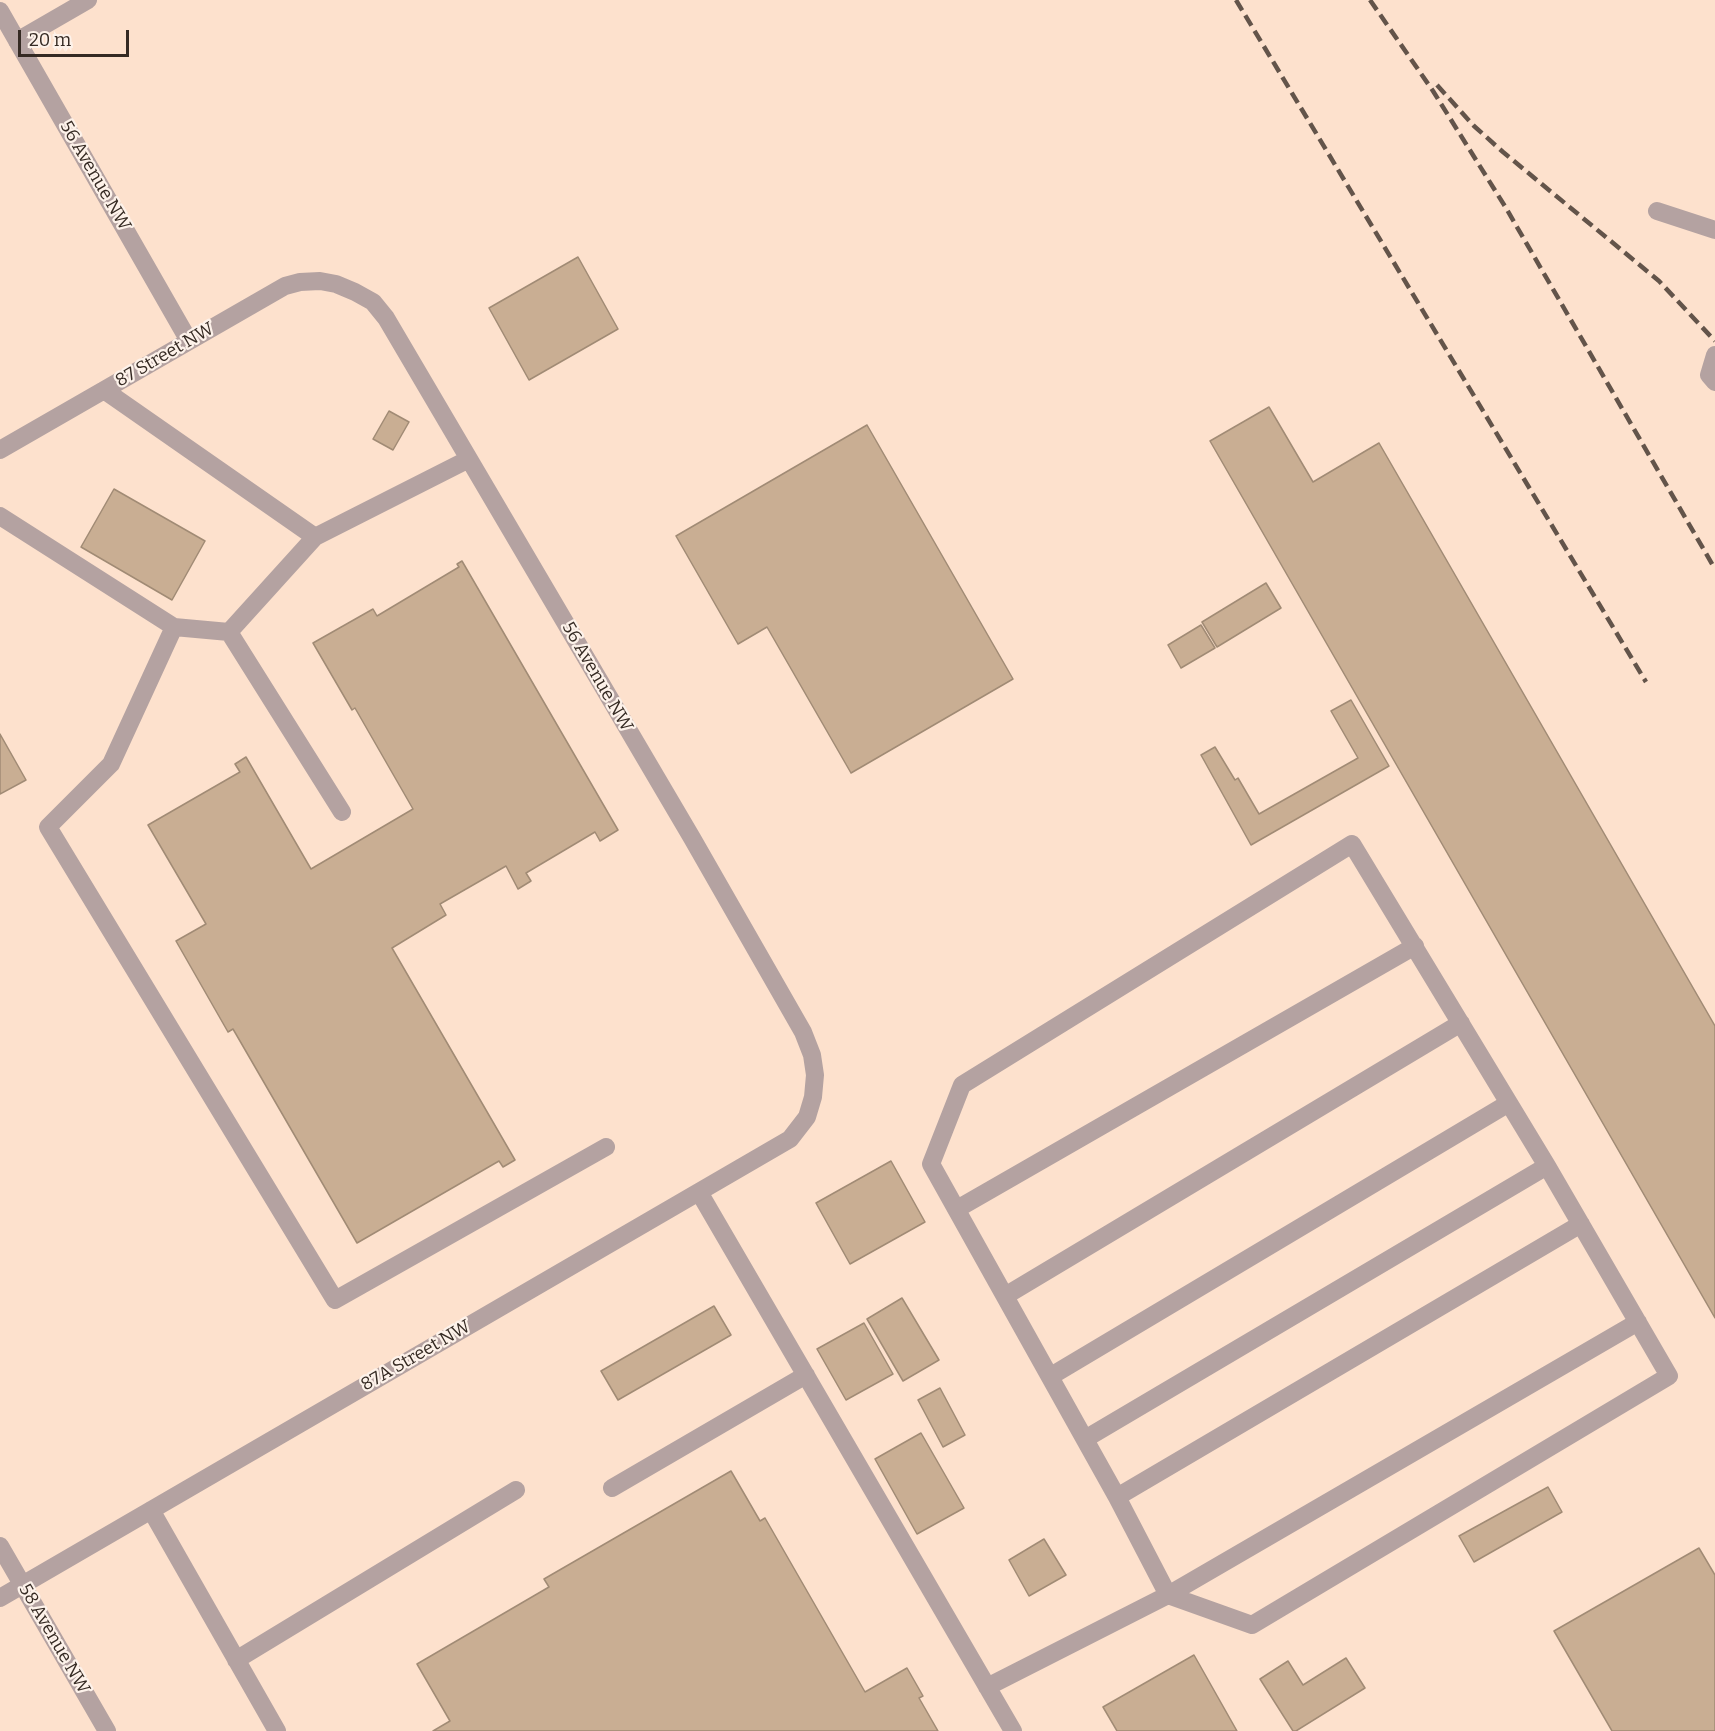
<!DOCTYPE html>
<html>
<head>
<meta charset="utf-8">
<style>
  body { margin:0 }
  #map { position:relative; width:1715px; height:1731px; overflow:hidden; background:#fde1cd; font-family:Bitter,serif }
  canvas { display:block }
  .scale { position:absolute; left:18px; top:30px; width:111px; height:27px; box-sizing:border-box; border:3px solid #352a23; border-top:0; padding-left:8px; font-size:18px; line-height:21px; white-space:nowrap; color:#352a23; -webkit-text-stroke:4px #fdf2ea; paint-order:stroke }
</style>
</head>
<body>
<div id="map">
<canvas width="1715" height="1731"></canvas>
<div class="scale">20 m</div>
</div>
<script>
const c = document.querySelector('canvas').getContext('2d');
c.lineJoin = 'round';
function fill(path, color) {
  c.fillStyle = color;
  c.fill(path, 'evenodd');
}
function shape(rows) {
  const path = new Path2D();
  for (const r of rows) {
    path.moveTo(r[0], r[1]);
    for (let i = 2; i < r.length; i += 2) path.lineTo(r[i], r[i + 1]);
  }
  return path;
}
function strokePath(path, color, width, dash) {
  c.strokeStyle = color;
  c.lineWidth = width;
  c.lineCap = dash ? 'butt' : 'round';
  c.setLineDash(dash || []);
  c.stroke(path);
}
function label(font, color, halo, rows, align = 'center') {
  c.font = font + ' Bitter,serif';
  c.lineWidth = 4.5;
  c.setLineDash([]);
  c.textBaseline = 'middle';
  c.strokeStyle = halo;
  c.fillStyle = color;
  for (const [text, x, y, turn = 0] of rows) {
    c.save();
    c.translate(x, y);
    c.rotate((+turn || 0) * Math.PI / 180);
    c.textAlign = isNaN(turn) ? turn : align;
    if (halo) c.strokeText(text, 0, 0);
    c.fillText(text, 0, 0);
    c.restore();
  }
}
const building = shape([
  [578,257,618,329,529,380,489,308,578,257],
  [1269,407,1313,482,1379,443,1715,1026,1715,1318,1210,441,1269,407],
  [389,411,409,422,393,450,373,439,389,411],
  [867,425,1013,679,851,773,767,627,738,644,676,536,867,425],
  [114,489,205,541,172,600,81,547,114,489],
  [462,561,618,830,600,841,595,832,526,873,531,881,518,889,506,866,440,904,446,915,392,948,515,1160,503,1167,499,1161,357,1243,233,1029,228,1032,176,941,206,924,148,825,240,772,235,764,246,757,311,869,413,809,355,708,352,710,313,643,373,609,377,616,459,567,457,564,462,561],
  [1266,583,1281,608,1217,647,1202,622,1266,583],
  [1201,625,1215,648,1181,668,1168,645,1201,625],
  [1351,700,1389,766,1251,845,1201,755,1215,747,1235,780,1238,778,1259,814,1358,758,1331,711,1351,700],
  [0,734,26,780,0,794,0,734],
  [891,1161,925,1222,850,1264,816,1203,891,1161],
  [902,1298,939,1360,903,1381,867,1319,902,1298],
  [714,1306,731,1335,618,1400,601,1371,714,1306],
  [864,1323,893,1374,846,1400,817,1349,864,1323],
  [940,1388,965,1435,943,1447,918,1400,940,1388],
  [921,1433,964,1508,917,1534,875,1459,921,1433],
  [731,1471,760,1521,765,1518,865,1692,907,1668,923,1696,919,1698,938,1731,433,1731,450,1721,417,1664,549,1587,544,1579,731,1471],
  [1548,1487,1562,1512,1474,1562,1459,1536,1548,1487],
  [1044,1539,1066,1575,1029,1596,1009,1560,1044,1539],
  [1699,1548,1715,1575,1715,1731,1612,1731,1554,1631,1699,1548],
  [1194,1655,1237,1731,1117,1731,1103,1707,1194,1655],
  [1346,1658,1365,1688,1296,1731,1293,1731,1260,1679,1288,1661,1303,1685,1346,1658]
]);
const minor = shape([
  [0,11,189,341],
  [17,41,88,0],
  [1657,211,1715,230],
  [1715,355,1709,375,1715,382],
  [104,390,315,537],
  [0,450,285,286,300,282,320,281,336,284,355,292,373,302,386,318,692,838,803,1032,812,1055,815,1075,813,1097,807,1117,790,1139,0,1598],
  [0,516,174,627,229,632,315,537,469,459],
  [174,627,111,764,48,827,335,1300,606,1147],
  [229,632,342,812],
  [699,1192,1013,1731],
  [957,1209,1415,946],
  [1005,1296,1461,1023],
  [1051,1376,1509,1103],
  [1085,1439,1547,1166],
  [612,1488,806,1375],
  [1117,1497,1581,1224],
  [151,1510,277,1731],
  [0,1546,107,1731],
  [1168,1595,1638,1322],
  [236,1660,516,1490],
  [987,1687,1168,1595,1117,1497,931,1164,962,1085,1352,844,1547,1166,1669,1376,1252,1625,1168,1595]
]);
const rail = shape([
  [1236,0,1646,682],
  [1370,0,1433,91,1506,208,1715,569],
  [1437,85,1474,126,1503,152,1659,281,1715,341]
]);
const streetNames = [
  ["56 Avenue NW",95,176,60],
  ["87 Street NW",165,355,-30],
  ["56 Avenue NW",597,677,60],
  ["87A Street NW",416,1356,-30],
  ["58 Avenue NW",54,1639,60]
];
fill(building, '#c9ae93');
strokePath(building, '#a18b75', 1.5);
strokePath(minor, '#b4a2a1', 18);
strokePath(rail, '#63544a', 4.5, [12, 6]);
label('18px', '#352a23', '#fdf2ea', streetNames);
</script>
</body>
</html>
